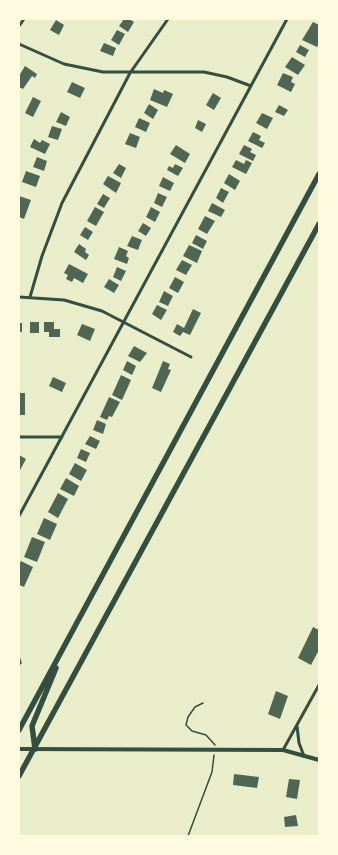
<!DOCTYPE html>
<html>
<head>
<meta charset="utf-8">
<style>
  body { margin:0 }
  #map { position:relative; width:338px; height:855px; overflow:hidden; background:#e9edc9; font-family:Lato,sans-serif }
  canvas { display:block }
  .frame { position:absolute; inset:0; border:20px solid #fefae0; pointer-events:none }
</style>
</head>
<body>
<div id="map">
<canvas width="338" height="855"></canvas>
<div class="frame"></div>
</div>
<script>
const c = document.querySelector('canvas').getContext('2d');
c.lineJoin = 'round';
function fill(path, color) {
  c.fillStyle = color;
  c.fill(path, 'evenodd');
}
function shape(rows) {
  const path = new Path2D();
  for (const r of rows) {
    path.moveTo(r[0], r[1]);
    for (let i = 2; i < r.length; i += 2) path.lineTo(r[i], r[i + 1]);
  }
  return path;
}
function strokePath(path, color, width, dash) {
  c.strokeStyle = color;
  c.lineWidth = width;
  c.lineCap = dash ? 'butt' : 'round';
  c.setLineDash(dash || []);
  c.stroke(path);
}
const building = shape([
  [124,19,129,19,134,22,128,32,119,26],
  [56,20,64,25,59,35,50,30],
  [313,22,319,25,319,43,317,47,302,40],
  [117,30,125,34,119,45,111,40],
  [104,43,116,48,113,56,100,51],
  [300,45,309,50,305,57,296,52],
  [292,57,305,65,298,75,285,67],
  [25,66,37,74,35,78,32,76,23,89,19,87,19,76],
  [283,73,293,77,291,82,295,84,291,92,277,85],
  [72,82,85,88,80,98,67,92],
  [154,89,163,93,164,90,173,94,167,107,150,100],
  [213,93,221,98,214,110,206,105],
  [33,97,41,101,33,117,25,113],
  [149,104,158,110,153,119,144,113],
  [279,105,288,110,284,116,275,112],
  [61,112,70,117,66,126,56,122],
  [262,113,273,118,267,129,256,123],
  [139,118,150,123,146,132,135,127],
  [198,120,206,124,202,132,195,128],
  [52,126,62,129,58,140,48,137],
  [253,132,261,136,259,140,265,143,262,148,248,141],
  [130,133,140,137,136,148,125,144],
  [34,139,40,143,42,140,50,144,45,154,30,147],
  [176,145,190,154,185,163,170,154],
  [244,145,252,149,250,152,256,155,253,161,239,154],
  [37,157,47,161,44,171,33,167],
  [236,160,244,164,246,160,252,163,246,174,232,167],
  [119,164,126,168,121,178,113,173],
  [175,164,183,168,178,176,167,170,169,166,173,168],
  [26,171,40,176,36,187,22,182],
  [229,174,240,181,235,190,224,183],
  [108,176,121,183,116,193,103,184],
  [163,177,174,183,170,191,159,186],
  [221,188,229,192,223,203,216,198],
  [158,193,167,197,162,207,154,203],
  [103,194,110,198,104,208,97,204],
  [19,196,31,200,24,219,19,217],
  [212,203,225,210,221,217,208,211],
  [95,207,104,212,96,226,87,221],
  [151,207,160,212,155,222,146,217],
  [205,216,215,221,207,234,198,229],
  [143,223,151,228,146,236,138,231],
  [85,227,93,232,88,240,80,235],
  [196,235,207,241,203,249,192,243],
  [132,236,142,240,138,250,127,246],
  [79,244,86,249,85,252,89,255,86,260,74,252],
  [189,245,202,251,197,263,183,256],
  [119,247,128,251,126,256,129,258,127,264,114,259],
  [182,260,192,265,186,275,176,270],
  [69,264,88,274,83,283,74,278,72,282,66,279,68,275,64,273],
  [117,267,126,271,121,281,113,277],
  [175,277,184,282,178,293,169,288],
  [109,279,119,285,114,293,104,287],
  [164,291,173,296,168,306,159,302],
  [157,305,167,310,161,320,152,314],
  [193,309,201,313,190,335,183,332,180,336,173,332,177,324,184,328],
  [30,322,39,322,39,333,30,333],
  [44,322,54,322,54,329,60,329,60,337,49,337,49,332,44,332],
  [19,323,22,323,22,332,19,332],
  [82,324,95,329,90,341,77,335],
  [134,346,147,353,140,362,128,356],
  [127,361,136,366,132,375,123,370],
  [163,361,170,364,168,369,171,370,161,392,152,388],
  [121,375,131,380,122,400,112,395],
  [53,377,66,383,62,392,49,386],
  [19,393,25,393,25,415,19,415],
  [109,397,120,402,112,417,109,416,107,420,100,417],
  [97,420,106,424,103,434,93,430],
  [90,436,100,441,96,449,85,444],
  [81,449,90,453,86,462,77,458],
  [19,455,26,459,19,472],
  [75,463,87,470,81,481,69,474],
  [66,478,79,486,74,496,60,489],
  [58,493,68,499,58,518,48,512],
  [44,518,57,524,50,540,37,534],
  [32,537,45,542,37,562,24,557],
  [21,561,33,567,24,587,19,585,19,564],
  [313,627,319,630,319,650,311,665,298,658],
  [276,691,288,696,280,719,268,714],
  [234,774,259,777,257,788,233,785],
  [289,779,300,780,297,799,286,797],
  [296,815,298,826,285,827,284,817]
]);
const path = shape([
  [203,703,195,707,188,717,186,725,192,731,206,735,215,745],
  [188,836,212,772,214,755]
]);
const service = shape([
  [19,657,21,663,19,665]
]);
const minor = shape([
  [19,26,24,19],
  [19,44,64,64,103,72,204,72,227,77,251,86],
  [19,297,64,300,102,311,191,357],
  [30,297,42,256,62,203,130,73,168,19],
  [19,437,62,437],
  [19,516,287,19],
  [297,726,299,743,304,756],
  [283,750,319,685]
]);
const tertiary = shape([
  [19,749,283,750,319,760]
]);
const trunk = shape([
  [19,730,319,174],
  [35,749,32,726,56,668],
  [19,776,319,224]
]);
fill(building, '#4f6655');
strokePath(path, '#344e41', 1.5);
strokePath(service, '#344e41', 1.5);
strokePath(minor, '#344e41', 3);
strokePath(tertiary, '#344e41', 4);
strokePath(trunk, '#344e41', 5.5);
</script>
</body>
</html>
